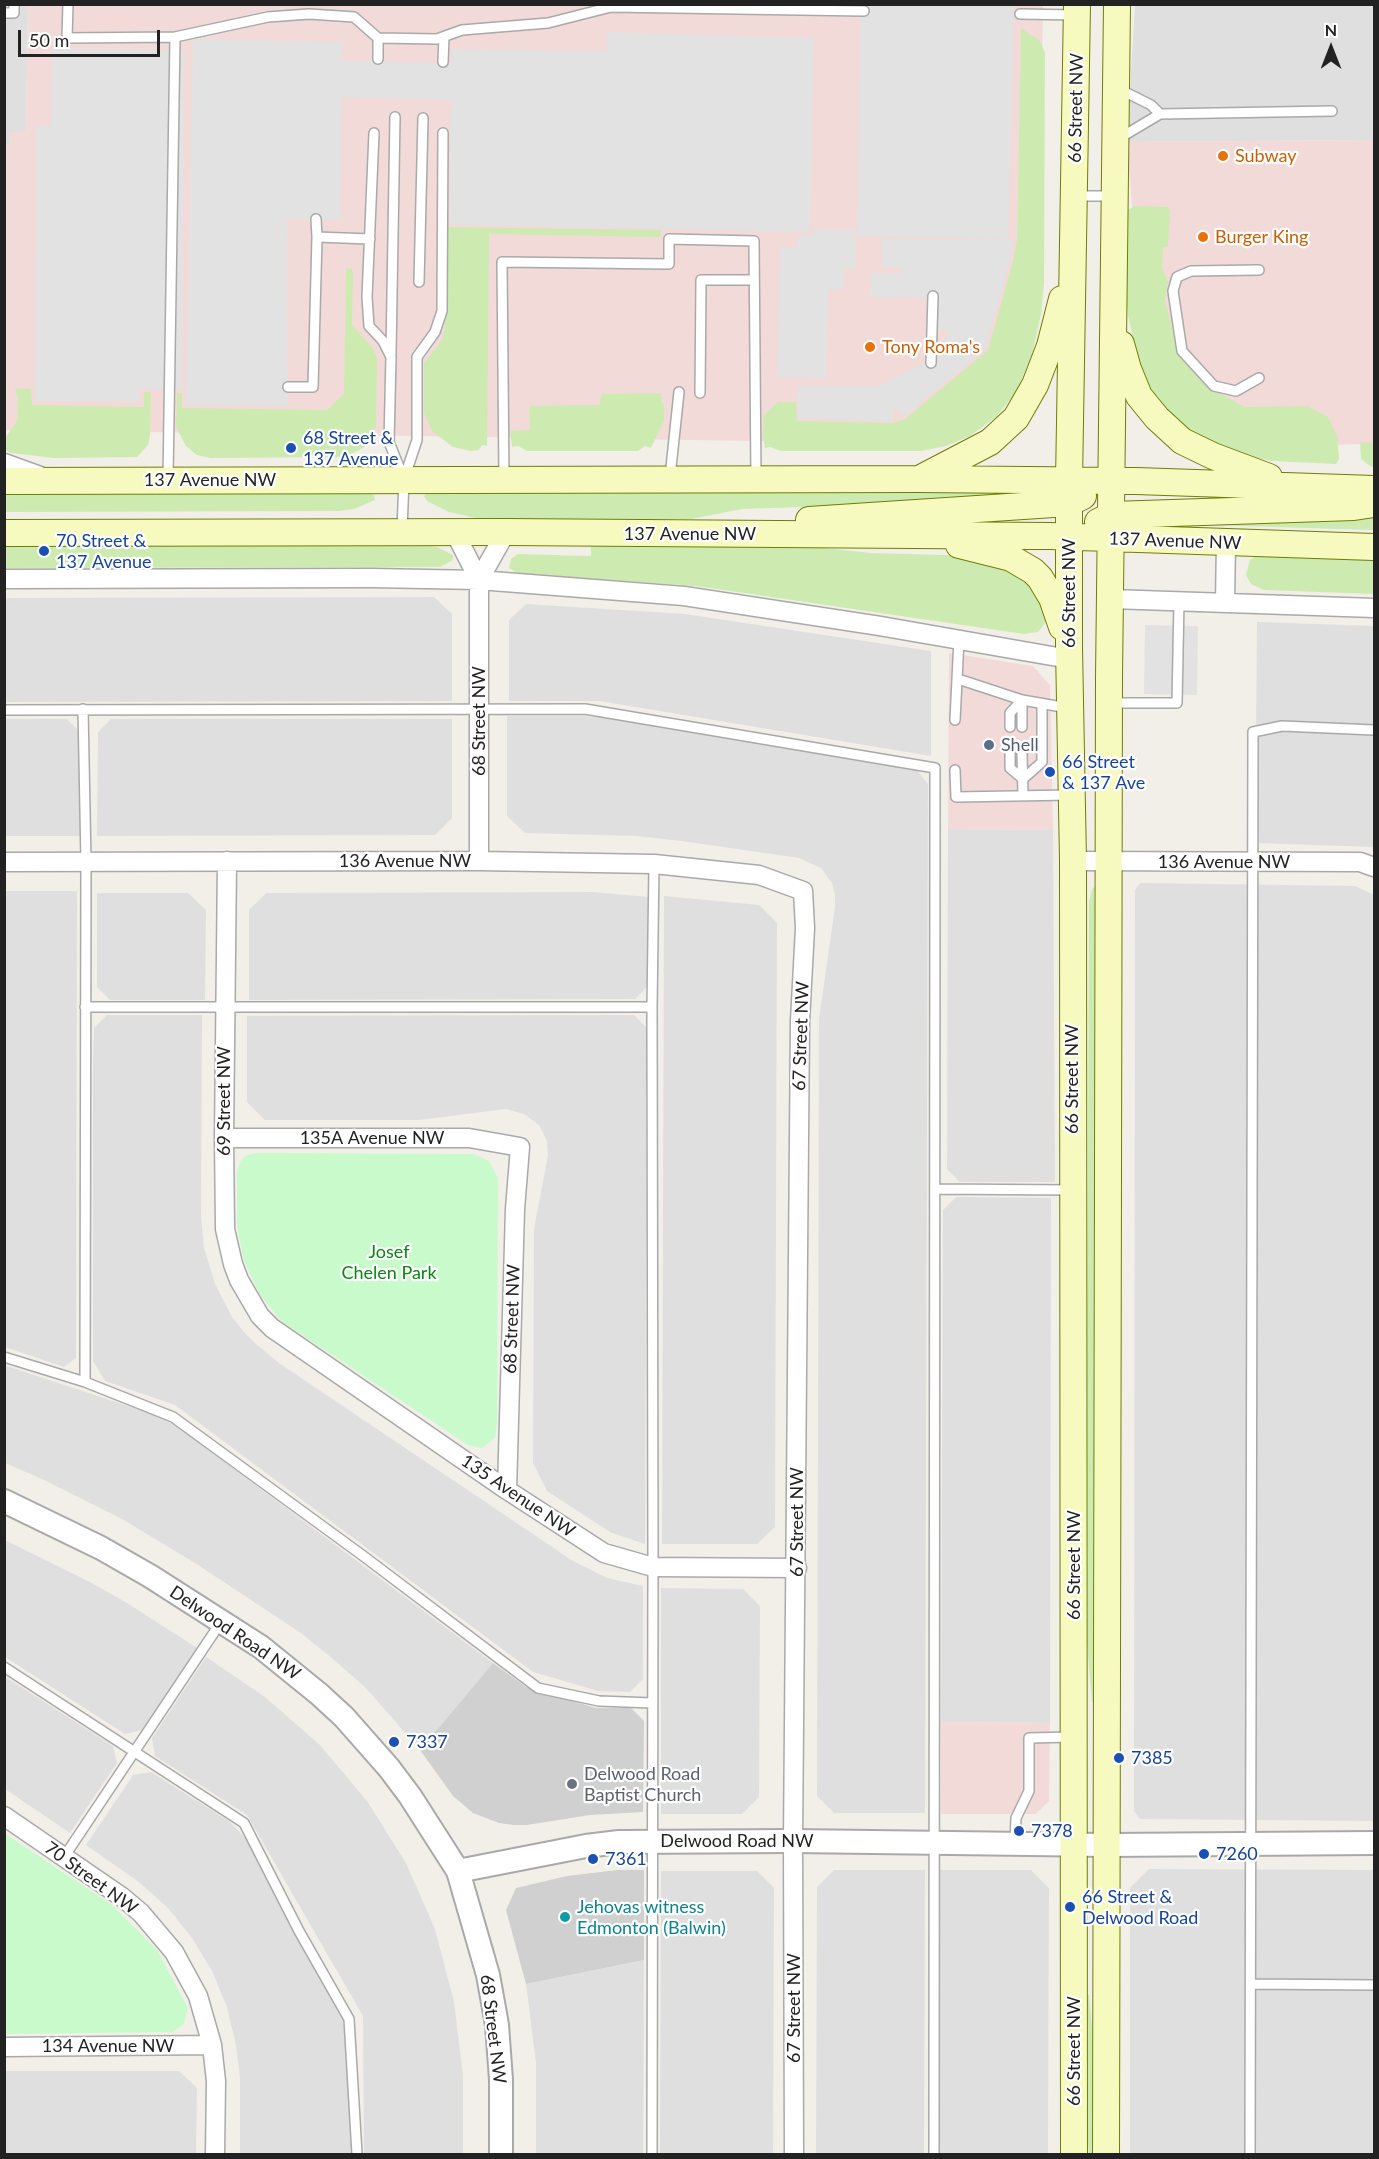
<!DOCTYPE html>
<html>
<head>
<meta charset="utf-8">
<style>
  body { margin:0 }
  #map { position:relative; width:1379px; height:2159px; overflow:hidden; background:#f2efe9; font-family:Lato,sans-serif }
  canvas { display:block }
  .frame { position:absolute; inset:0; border:6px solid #222; pointer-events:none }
  .north { position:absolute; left:1301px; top:18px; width:60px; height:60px; -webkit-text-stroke:4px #fff; paint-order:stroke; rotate:0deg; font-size:16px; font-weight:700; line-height:24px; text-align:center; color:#222 }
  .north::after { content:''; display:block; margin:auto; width:21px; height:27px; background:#222; clip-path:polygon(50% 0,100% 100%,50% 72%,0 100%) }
  .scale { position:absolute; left:18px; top:30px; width:142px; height:27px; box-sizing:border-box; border:3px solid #222; border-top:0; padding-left:8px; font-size:18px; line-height:21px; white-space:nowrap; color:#222; -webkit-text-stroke:4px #fff; paint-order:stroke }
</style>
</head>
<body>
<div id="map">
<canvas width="1379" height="2159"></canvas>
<div class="frame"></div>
<div class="north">N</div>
<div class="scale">50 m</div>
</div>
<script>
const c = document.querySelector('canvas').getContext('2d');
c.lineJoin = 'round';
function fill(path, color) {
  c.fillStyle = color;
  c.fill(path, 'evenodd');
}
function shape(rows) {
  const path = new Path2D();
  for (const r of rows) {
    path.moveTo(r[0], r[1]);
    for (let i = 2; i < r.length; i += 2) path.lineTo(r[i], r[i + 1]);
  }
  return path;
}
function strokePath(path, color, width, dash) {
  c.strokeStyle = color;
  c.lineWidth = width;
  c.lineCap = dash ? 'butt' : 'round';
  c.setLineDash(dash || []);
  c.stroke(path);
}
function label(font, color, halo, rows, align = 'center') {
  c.font = font + ' Lato,sans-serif';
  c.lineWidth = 4.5;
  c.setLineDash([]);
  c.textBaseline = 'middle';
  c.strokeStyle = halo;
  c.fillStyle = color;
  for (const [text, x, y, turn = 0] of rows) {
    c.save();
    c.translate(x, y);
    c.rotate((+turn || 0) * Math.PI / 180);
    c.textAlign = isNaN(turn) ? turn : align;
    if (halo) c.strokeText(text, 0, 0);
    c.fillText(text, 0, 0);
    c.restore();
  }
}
const residential = shape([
  [4,5,28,5,26,132,10,132,11,144,4,144],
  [1135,5,1374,5,1374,140,1127,142],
  [434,597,452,614,452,701,5,702,5,598],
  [526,604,685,614,931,651,931,756,599,701,509,701,509,620],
  [1257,622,1374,626,1374,847,1255,843],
  [507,716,582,716,608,718,916,769,928,784,925,1813,834,1813,817,1796,819,1019,835,907,835,895,832,883,821,868,799,858,682,841,636,836,525,833,507,816],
  [4,719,67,719,80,732,80,836,5,836],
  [111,719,452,719,452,818,435,835,97,836,98,732],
  [948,829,1053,830,1055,1182,960,1182,947,1169],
  [1140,883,1355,886,1374,895,1374,1821,1140,1819,1134,1811,1135,890],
  [5,891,77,891,76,1358,64,1367,5,1347],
  [592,892,648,897,648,986,635,999,249,1000,249,910,266,893],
  [97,893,188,893,206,910,205,1000,110,1000,97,987],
  [664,896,759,905,777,923,775,1527,757,1544,662,1544],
  [107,1015,202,1015,201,1217,204,1248,215,1284,232,1317,244,1332,256,1344,279,1363,573,1561,607,1578,643,1586,643,1679,630,1692,598,1691,533,1672,175,1405,105,1381,93,1361,93,1058,94,1028],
  [634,1015,647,1028,645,1544,610,1532,547,1491,533,1463,534,1229,548,1155,547,1141,539,1125,524,1114,506,1109,419,1120,265,1120,247,1102,247,1016],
  [956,1197,1051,1198,1050,1723,941,1722,943,1210],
  [4,1365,155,1415,178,1427,493,1663,420,1750,366,1688,333,1659,301,1633,198,1565,122,1519,42,1479,5,1463],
  [5,1540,90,1582,127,1603,197,1648,143,1730,125,1734,5,1657],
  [661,1588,743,1589,760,1606,759,1797,742,1814,661,1814],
  [206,1657,265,1697,320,1745,367,1801,406,1863,435,1929,454,2002,463,2075,463,2154,364,2154,363,2016,247,1815,155,1756,152,1738],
  [4,1676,113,1746,117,1763,70,1833,5,1789],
  [151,1772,229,1821,246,1839,346,2013,353,2038,353,2154,240,2154,240,2078,236,2045,227,2007,212,1971,192,1938,168,1908,139,1882,86,1845,133,1775],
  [1149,1869,1374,1870,1374,2154,1130,2154,1130,1888],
  [834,1870,925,1870,924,2154,816,2154,817,1887],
  [940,1870,1031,1870,1049,1888,1048,2154,939,2154],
  [661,1871,757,1871,774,1888,773,2154,660,2154],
  [644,1960,643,2154,536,2154,536,2063,526,1984],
  [5,2071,179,2071,197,2088,196,2154,5,2154]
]);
const commercial = shape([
  [28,5,1043,5,1038,315,944,429,822,442,5,430,4,144,11,144,9,132,26,131],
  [1374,140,1374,444,1323,445,1223,427,1140,306,1127,142],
  [949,653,1033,666,1050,685,1053,830,948,829],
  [941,1722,1050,1723,1049,1801,1036,1814,941,1814]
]);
const religious = shape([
  [493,1663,526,1687,596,1708,631,1708,644,1721,643,1812,590,1815,527,1825,513,1825,499,1823,473,1813,453,1796,420,1750],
  [618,1870,644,1870,644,1960,526,1984,506,1910,516,1888,567,1876]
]);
const grass = shape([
  [1021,28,1040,41,1045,53,1044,284,1041,314,1032,355,1016,392,997,416,970,436,946,446,921,451,781,451,770,447,765,448,763,436,764,415,778,402,796,402,797,421,892,423,905,419,988,350,1013,261,1017,239],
  [1135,206,1168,207,1170,211,1168,247,1163,247,1162,268,1168,282,1165,300,1179,356,1193,372,1219,393,1245,407,1308,406,1328,417,1337,436,1339,459,1336,464,1272,461,1239,454,1207,442,1183,428,1164,410,1146,382,1135,347,1128,315,1125,287,1125,211],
  [447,227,661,230,661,237,489,234,487,446,483,445,478,450,471,451,453,447,432,431,424,413,424,363,442,340,445,328],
  [346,268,352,269,353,276,352,325,372,347,377,357,376,427,368,445,346,457,210,458,197,455,186,446,176,427,177,393,182,393,182,408,327,410,344,394],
  [15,388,31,389,32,405,144,407,144,392,151,392,150,436,148,445,137,457,54,458,11,453,5,450,5,438,17,421,18,398],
  [661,393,662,402,664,404,664,420,651,448,645,446,638,451,527,451,518,446,512,447,510,431,530,430,529,406,600,405,601,394],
  [1360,442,1374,443,1374,467,1370,466,1361,459],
  [428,491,992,493,1039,496,1038,499,742,509,691,519,484,520,449,512,427,501,424,496],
  [4,492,369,493,374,495,375,500,354,509,339,511,5,512],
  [1374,514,1374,530,1206,525,1145,518],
  [427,545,437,547,453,555,453,560,440,567,5,568,5,546],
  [591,545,795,545,871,553,979,556,1029,578,1049,613,1046,622,1038,632,1024,634,696,586,517,573,509,568,511,559,518,554,591,556],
  [1259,554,1374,555,1374,594,1264,590,1251,584,1246,575,1250,560],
  [1097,885,1096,1702,1092,1702,1086,1631,1089,901,1092,889],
  [1085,1995,1089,1995,1095,2058,1094,2154,1089,2154,1085,2112]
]);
const park = shape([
  [257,1153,474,1154,489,1161,498,1178,497,1422,495,1438,482,1448,468,1445,281,1321,259,1293,244,1261,237,1226,237,1172,241,1160,246,1155],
  [4,1833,112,1905,157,1950,188,2008,184,2024,173,2032,5,2034]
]);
const parking = shape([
  [861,5,1014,5,1008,239,857,236],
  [607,32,814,38,810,232,449,224,451,100,342,97,340,220,287,219,288,406,186,404,193,39,342,42,342,61,452,64,452,49,607,51],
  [52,49,184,50,182,389,140,389,139,401,35,401,36,126,51,126],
  [813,229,855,230,855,269,844,269,843,289,828,290,826,378,777,377,780,248,797,248,798,235,813,235],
  [882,239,1013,240,1009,262,985,349,904,416,894,407,893,421,798,418,798,386,879,386,925,363,951,331,938,330,938,298,870,297,871,273,902,273,902,267,882,267],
  [1145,625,1198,626,1197,695,1144,694]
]);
const service = shape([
  [68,4,67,38,175,37],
  [4,13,14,13,14,4],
  [1020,14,1075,15],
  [378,59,378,38],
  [443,62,444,37],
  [1160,114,1332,111],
  [374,133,367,297,369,326,383,341,391,357,389,442,403,477],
  [1118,139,1160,114,1151,105,1119,89],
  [1076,196,1114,196],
  [316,219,317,237],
  [1259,270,1191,271,1177,277,1173,291,1182,351,1214,386,1236,391,1259,378],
  [419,282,423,118],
  [391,354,395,117],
  [931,363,933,296],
  [288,387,313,387,317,237,370,239],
  [700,393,701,280,754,280],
  [670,477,679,392],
  [168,478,175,37,268,17,309,14,354,17,378,38,437,39,462,30,548,23,611,7,864,11],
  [504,479,502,262,669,264,669,239,754,241,756,478],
  [402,530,404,479,417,440,417,357,435,332,442,311,443,133],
  [958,679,1022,700,1068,708],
  [1110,703,1177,703,1179,601],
  [83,709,86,862,85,1382],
  [4,710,585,709,935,768,934,2154],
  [955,720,959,639],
  [1010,727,1010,713,1022,700],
  [1022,727,1022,700],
  [1010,753,1010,768,1023,779,1042,762,1042,704],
  [1022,753,1023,796],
  [955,770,956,797,1070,795],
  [85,1007,652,1007],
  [935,1189,1071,1190],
  [4,1357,85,1382,173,1417,362,1555,538,1688,599,1701,652,1703],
  [4,1667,244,1823,299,1931,349,2019,357,2154],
  [1015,1843,1016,1818,1029,1791,1029,1738,1072,1737],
  [64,1857,221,1622],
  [1251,1984,1374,1985],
  [652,2154,653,1567,652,1007,654,864],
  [1250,2154,1253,732,1282,726,1374,730]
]);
const minor = shape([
  [4,463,40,476],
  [455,533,479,580,479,861],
  [4,579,372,578,479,580,684,596,880,626,1069,659],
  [479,580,506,532],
  [1111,599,1374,608],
  [1225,603,1226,542],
  [227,861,224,1138,225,1229,233,1264,239,1280,260,1316,272,1328,507,1490,604,1553,653,1567,797,1568],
  [1073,861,1360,862,1374,867],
  [4,862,479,861,654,864,759,875,803,891,805,928,800,1021,793,1841,794,2154],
  [224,1138,469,1138,520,1147,515,1209,507,1490],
  [4,1816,122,1897,141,1913,174,1952,198,1996,212,2045,216,2081,215,2154],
  [4,2047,212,2045]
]);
const tertiary = shape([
  [4,1501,101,1548,150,1576,261,1647,319,1694,344,1717,389,1768,410,1796,458,1871,488,1975,497,2025,501,2080,501,2154],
  [458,1871,586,1846,619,1842,793,1841,1108,1845,1374,1843]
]);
const secondary = shape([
  [1121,344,1128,369,1139,396,1157,418,1182,441,1213,456,1269,477],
  [923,477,990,442,1016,418,1035,385,1050,346,1062,299],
  [4,481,918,479,1136,481,1374,489],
  [809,520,1069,503,1083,496],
  [1098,522,1112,515,1354,507,1374,504],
  [4,533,506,532,1050,536,1374,547],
  [959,545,1011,558,1033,571,1040,578,1052,598,1062,627],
  [1074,2154,1073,861,1069,648,1069,481,1077,4],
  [1106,2154,1109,677,1117,4]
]);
const markers = [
  [1223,156,6,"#e8710a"],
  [1203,237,6,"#e8710a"],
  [870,347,6,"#e8710a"],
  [291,448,6,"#1a4fb4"],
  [44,551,6,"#1a4fb4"],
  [989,745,6,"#5c6f8a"],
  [1050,772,6,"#1a4fb4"],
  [394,1742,6,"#1a4fb4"],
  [1119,1758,6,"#1a4fb4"],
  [572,1784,6,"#6b7280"],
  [1019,1831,6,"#1a4fb4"],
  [1204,1854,6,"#1a4fb4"],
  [593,1859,6,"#1a4fb4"],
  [1070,1907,6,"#1a4fb4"],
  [565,1917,6,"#0f9aa8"]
];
const streetNames = [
  ["66 Street NW",1076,108,-89],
  ["137 Avenue NW",210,480],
  ["137 Avenue NW",690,534],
  ["137 Avenue NW",1175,541,2],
  ["66 Street NW",1069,593,-90],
  ["68 Street NW",479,721,-90],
  ["136 Avenue NW",405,861],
  ["136 Avenue NW",1224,862],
  ["67 Street NW",801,1036,-88],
  ["66 Street NW",1072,1079,-90],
  ["69 Street NW",224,1101,-90],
  ["135A Avenue NW",372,1138],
  ["68 Street NW",512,1319,-88],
  ["135 Avenue NW",518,1496,34],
  ["67 Street NW",797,1522,-90],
  ["66 Street NW",1074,1565,-90],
  ["Delwood Road NW",235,1633,34],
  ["Delwood Road NW",737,1841],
  ["70 Street NW",91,1878,36],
  ["67 Street NW",794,2008,-90],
  ["68 Street NW",493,2029,83],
  ["134 Avenue NW",108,2046],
  ["66 Street NW",1074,2051,-90]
];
const foodNames = [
  ["Subway",1235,156],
  ["Burger King",1215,237],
  ["Tony Roma's",882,347]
];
const transitNames = [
  ["68 Street &",303,438],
  ["137 Avenue",303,459],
  ["70 Street &",56,541],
  ["137 Avenue",56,562],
  ["66 Street",1062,762],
  ["& 137 Ave",1062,783],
  ["7337",406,1742],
  ["7385",1131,1758],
  ["7378",1031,1831],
  ["7260",1216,1854],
  ["7361",605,1859],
  ["66 Street &",1082,1897],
  ["Delwood Road",1082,1918]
];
const serviceNames = [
  ["Shell",1001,745]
];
const parkNames = [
  ["Josef",389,1252],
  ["Chelen Park",389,1273]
];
const worshipNames = [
  ["Delwood Road",584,1774],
  ["Baptist Church",584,1795]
];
const cultureNames = [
  ["Jehovas witness",577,1907],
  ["Edmonton (Balwin)",577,1928]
];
fill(residential, '#e0dfdf');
fill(commercial, '#f2dad9');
fill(religious, '#d0d0d0');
fill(grass, '#cdebb0');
fill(park, '#c8facc');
fill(parking, '#e2e2e2');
strokePath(service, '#a9a9a9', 12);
strokePath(minor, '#a9a9a9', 21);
strokePath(tertiary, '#a9a9a9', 26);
strokePath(secondary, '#707d05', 28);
strokePath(service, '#fff', 9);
strokePath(minor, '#fff', 18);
strokePath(tertiary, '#fff', 22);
strokePath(secondary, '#f7fabf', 26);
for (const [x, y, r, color] of markers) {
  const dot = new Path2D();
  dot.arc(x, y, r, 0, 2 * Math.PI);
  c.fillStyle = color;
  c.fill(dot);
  strokePath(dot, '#fff', 2);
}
label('18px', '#222', '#fff', streetNames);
label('18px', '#c56008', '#fff', foodNames, 'left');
label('18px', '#164399', '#fff', transitNames, 'left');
label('18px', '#4e5e75', '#fff', serviceNames, 'left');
label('18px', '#0c8416', '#fff', parkNames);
label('18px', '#5b616d', '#fff', worshipNames, 'left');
label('18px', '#0d838f', '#fff', cultureNames, 'left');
</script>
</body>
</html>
